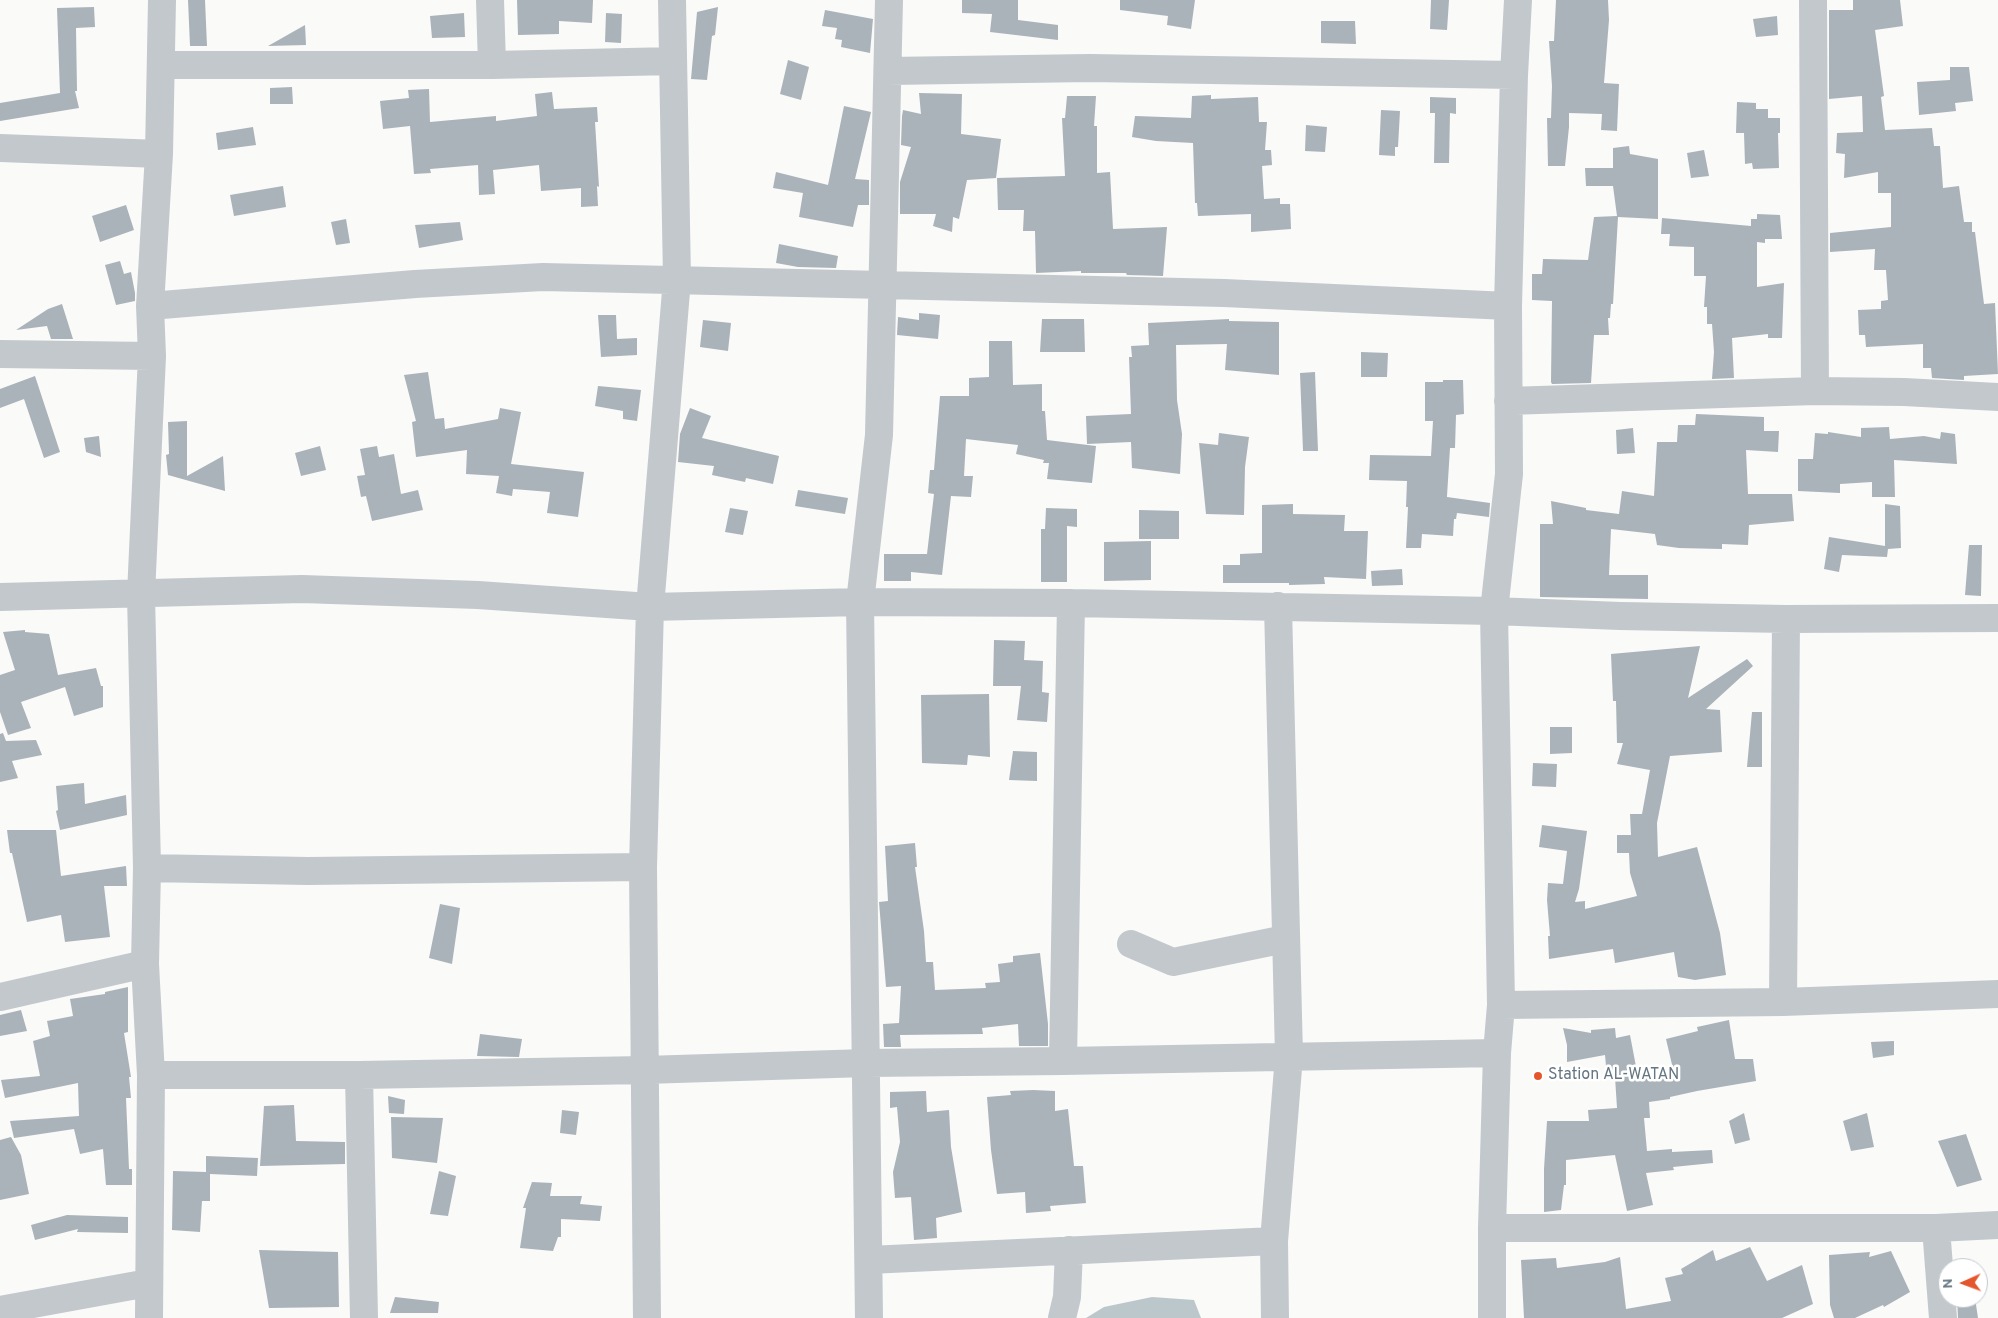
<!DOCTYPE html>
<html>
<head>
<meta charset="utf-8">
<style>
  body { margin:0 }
  #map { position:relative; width:1998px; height:1318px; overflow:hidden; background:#fafaf8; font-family:Overpass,sans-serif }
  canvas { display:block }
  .north { position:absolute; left:1938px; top:1258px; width:50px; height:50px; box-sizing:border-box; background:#fff; border:1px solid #c1c8cd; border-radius:50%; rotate:268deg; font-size:14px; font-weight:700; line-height:20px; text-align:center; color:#657683 }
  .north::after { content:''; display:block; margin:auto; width:18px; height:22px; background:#e4572e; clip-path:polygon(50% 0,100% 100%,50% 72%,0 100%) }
</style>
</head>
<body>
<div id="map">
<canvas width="1998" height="1318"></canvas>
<div class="north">N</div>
</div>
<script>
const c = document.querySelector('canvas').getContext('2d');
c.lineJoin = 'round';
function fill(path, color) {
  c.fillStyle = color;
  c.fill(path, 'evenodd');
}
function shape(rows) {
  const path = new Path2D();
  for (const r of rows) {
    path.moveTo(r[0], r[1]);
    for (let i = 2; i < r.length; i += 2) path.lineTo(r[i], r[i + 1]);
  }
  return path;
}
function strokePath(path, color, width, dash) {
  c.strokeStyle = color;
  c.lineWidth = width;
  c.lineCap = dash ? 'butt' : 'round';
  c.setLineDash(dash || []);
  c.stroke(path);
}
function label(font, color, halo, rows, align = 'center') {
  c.font = font + ' Overpass,sans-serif';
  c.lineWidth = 5;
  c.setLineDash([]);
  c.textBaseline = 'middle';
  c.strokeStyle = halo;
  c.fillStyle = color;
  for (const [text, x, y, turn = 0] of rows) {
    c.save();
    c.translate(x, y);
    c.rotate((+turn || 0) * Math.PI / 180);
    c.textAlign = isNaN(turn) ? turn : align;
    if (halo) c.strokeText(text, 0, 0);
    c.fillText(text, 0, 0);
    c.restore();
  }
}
const water = shape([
  [1152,1297,1194,1300,1201,1318,1086,1318,1104,1307]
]);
const building = shape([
  [188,0,205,0,207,46,190,46],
  [517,0,593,0,592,23,559,21,559,34,518,35],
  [962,0,1018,0,1018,20,1058,25,1058,40,990,32,992,14,962,13],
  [1120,0,1195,0,1191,29,1167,25,1168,16,1120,10],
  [1431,0,1449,0,1447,30,1430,29],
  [1556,0,1608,0,1609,20,1604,83,1619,84,1617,131,1601,130,1602,114,1569,113,1569,127,1565,166,1548,166,1547,118,1551,118,1552,86,1549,41,1554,41],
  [1853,0,1900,0,1903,26,1875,30,1884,96,1881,97,1885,130,1932,128,1934,146,1940,146,1943,188,1959,186,1964,222,1972,222,1972,232,1975,232,1984,304,1995,303,1998,374,1964,376,1964,380,1932,378,1931,368,1923,368,1923,344,1866,347,1865,335,1859,335,1858,310,1881,309,1881,301,1888,300,1886,270,1874,270,1875,249,1830,252,1830,233,1891,227,1891,193,1878,193,1878,172,1844,178,1845,154,1836,153,1837,133,1863,132,1862,96,1829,99,1829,10,1853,10],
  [94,7,95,27,76,28,77,91,75,91,79,108,0,121,0,103,60,93,57,8],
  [718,7,715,35,712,36,707,80,691,79,697,12],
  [825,10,873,19,870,53,841,47,842,40,835,39,837,28,822,26],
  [464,13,465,37,432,38,430,16],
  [606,13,622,14,621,43,605,42],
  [1777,16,1778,35,1756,37,1753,19],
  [1321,21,1355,21,1356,44,1321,43],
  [305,25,306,45,268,46],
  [788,60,809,67,801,100,780,94],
  [1950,67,1969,67,1973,101,1955,103,1956,111,1919,115,1917,82,1950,80],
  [292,87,293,104,270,104,270,88],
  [429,89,430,122,496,116,496,121,537,116,535,94,552,92,554,109,597,107,598,122,595,122,599,187,597,186,598,206,581,207,581,188,541,191,539,165,493,170,495,194,479,195,478,165,430,169,431,173,414,174,410,126,383,129,380,101,409,98,408,90],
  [919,93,962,94,961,134,1001,139,996,178,967,180,959,219,953,217,952,232,933,226,936,214,900,214,900,182,911,147,901,145,902,116,903,110,921,114],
  [1211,95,1211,99,1258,97,1259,122,1267,122,1265,150,1271,150,1272,165,1262,166,1264,199,1280,198,1280,204,1290,204,1291,229,1251,232,1251,214,1198,216,1197,203,1195,203,1193,143,1156,141,1132,137,1135,116,1191,118,1192,96],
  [1067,96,1096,96,1094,126,1097,126,1097,173,1110,172,1113,229,1167,227,1163,276,1127,275,1126,273,1081,273,1081,271,1036,273,1035,231,1023,231,1024,210,998,210,997,178,1065,176,1062,118,1065,118],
  [1430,97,1456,98,1456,114,1450,113,1449,163,1434,163,1435,113,1430,113],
  [1737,102,1756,103,1756,109,1768,109,1768,118,1780,118,1780,133,1778,133,1779,168,1753,169,1752,163,1745,164,1744,133,1736,133],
  [844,106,871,112,855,179,869,180,869,205,858,205,853,227,799,217,803,193,773,188,776,172,828,185],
  [1381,110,1400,111,1398,147,1395,147,1395,156,1379,155],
  [1306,125,1327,127,1325,152,1305,151],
  [253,127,256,145,218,150,216,133],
  [1629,146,1630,154,1658,159,1658,219,1618,217,1613,304,1611,304,1610,318,1608,318,1609,335,1594,335,1591,383,1552,384,1551,382,1552,301,1532,300,1532,274,1542,274,1543,259,1588,260,1594,217,1617,216,1613,186,1586,186,1585,168,1613,168,1613,148],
  [1704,150,1709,176,1691,178,1687,153],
  [283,186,286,207,234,216,230,195],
  [126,205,134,230,100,242,92,216],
  [1757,214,1780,215,1782,239,1765,239,1765,243,1757,242,1757,287,1784,283,1782,338,1768,338,1768,334,1732,338,1734,378,1712,379,1714,352,1712,324,1707,324,1707,307,1704,307,1706,276,1694,276,1694,247,1669,246,1670,234,1661,234,1662,218,1751,226,1751,219,1757,219],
  [346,219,350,243,336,245,331,222],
  [460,222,463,240,419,248,415,225],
  [779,244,838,256,836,268,798,267,776,263],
  [120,261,124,274,131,272,135,293,135,301,116,305,105,265],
  [62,304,73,339,51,339,47,326,16,330,48,309],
  [919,313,940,315,938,339,897,335,898,317,919,320],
  [598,315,616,315,617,339,637,338,637,355,601,357],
  [1042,319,1084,319,1085,352,1040,352],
  [1229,319,1229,321,1279,322,1279,375,1225,370,1227,344,1176,345,1177,400,1182,434,1180,474,1132,468,1131,442,1087,444,1086,416,1131,414,1129,357,1132,357,1131,346,1149,345,1148,323],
  [703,320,731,323,728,351,700,347],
  [989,341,1012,341,1013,385,1042,384,1042,411,1045,411,1047,440,1096,446,1092,483,1047,479,1049,463,1043,463,1044,460,1016,454,1018,445,966,439,964,476,973,476,971,497,951,496,942,575,911,572,911,581,884,581,884,554,927,554,934,494,928,493,930,470,934,470,940,396,969,396,969,378,989,377],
  [1361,352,1388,353,1387,377,1361,377],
  [428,372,435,419,444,418,445,429,498,419,500,408,521,412,511,464,584,472,578,517,547,513,550,492,513,489,512,496,496,493,499,476,466,474,467,450,416,457,412,422,416,421,404,375],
  [1315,372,1318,451,1303,451,1300,373],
  [35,376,60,452,44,458,24,399,0,408,0,389],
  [1443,380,1463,380,1464,414,1456,415,1455,448,1450,448,1447,496,1447,497,1490,503,1489,517,1457,513,1456,519,1454,519,1453,536,1422,534,1421,548,1406,548,1408,507,1406,507,1407,481,1369,480,1370,455,1431,456,1433,421,1425,421,1425,382,1443,382],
  [598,386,641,390,637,421,623,419,623,411,595,406],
  [690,408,711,416,702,438,779,456,773,484,746,478,745,482,712,475,714,466,678,462,680,434],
  [1696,414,1764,417,1764,431,1779,431,1778,452,1746,450,1748,494,1792,494,1794,521,1749,525,1748,545,1722,544,1722,549,1679,548,1657,545,1655,534,1611,529,1609,575,1648,575,1648,599,1540,597,1540,524,1553,524,1551,501,1586,508,1586,510,1619,514,1622,491,1654,496,1657,442,1677,442,1678,425,1695,425],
  [187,421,187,476,223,456,225,491,168,475,166,455,169,454,168,422],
  [1889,427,1890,439,1924,436,1940,439,1941,432,1955,434,1957,464,1894,460,1895,497,1872,497,1872,482,1840,484,1840,493,1798,491,1798,459,1813,459,1815,433,1828,434,1828,432,1861,437,1861,428],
  [1633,428,1635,453,1617,454,1616,430],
  [1219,433,1249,437,1245,467,1244,515,1206,514,1199,443,1218,445],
  [99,436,101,457,86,452,84,438],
  [320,446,326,470,301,476,295,453],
  [377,446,379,457,394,454,401,494,418,490,423,510,372,521,366,496,361,497,357,476,365,475,360,449],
  [798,490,848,498,845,514,795,506],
  [1293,504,1293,514,1345,515,1344,531,1368,531,1366,579,1324,577,1325,584,1289,585,1289,583,1223,583,1223,565,1240,565,1240,554,1262,553,1262,505],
  [1885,504,1900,506,1901,548,1888,549,1887,557,1842,555,1839,572,1824,569,1829,537,1885,546],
  [730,508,748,511,743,535,725,532],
  [1046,508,1077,509,1077,527,1067,526,1067,582,1041,582,1041,529,1045,529],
  [1139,510,1179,511,1179,539,1139,539],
  [1151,541,1151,580,1104,581,1104,542],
  [1969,545,1982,545,1981,596,1965,595],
  [1402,569,1403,585,1372,586,1371,571],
  [25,630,25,632,49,634,58,675,96,668,101,686,103,686,103,707,74,716,65,687,21,702,31,728,8,735,0,712,0,675,15,670,3,632],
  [994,640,1025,641,1024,660,1043,661,1042,692,1049,693,1047,722,1017,720,1021,686,993,686],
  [1700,646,1688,698,1747,659,1753,666,1706,709,1720,710,1722,752,1670,756,1657,823,1658,857,1697,847,1720,933,1726,975,1695,980,1678,977,1674,952,1615,963,1613,949,1549,959,1548,936,1550,936,1547,900,1548,883,1563,884,1567,851,1539,847,1542,825,1587,831,1579,889,1575,902,1585,901,1585,909,1637,896,1630,873,1629,853,1617,853,1617,835,1631,835,1630,814,1642,814,1650,770,1617,764,1623,743,1617,743,1616,701,1613,701,1611,654],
  [989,694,990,757,968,755,967,765,922,763,921,695],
  [1752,712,1762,712,1762,767,1747,767],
  [1550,727,1572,727,1572,753,1550,754],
  [3,733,6,741,36,740,42,755,12,761,18,778,0,782,0,734],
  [1013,751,1037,752,1037,781,1009,780],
  [1533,763,1557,764,1556,787,1532,786],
  [84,783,85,804,126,795,127,815,60,830,56,811,58,810,56,786],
  [7,830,56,830,61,876,126,866,127,886,104,886,110,937,65,942,61,915,27,922,12,853,10,853],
  [915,843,917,867,915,867,924,931,926,962,933,962,935,990,986,988,985,983,1000,982,998,964,1013,962,1013,956,1040,953,1048,1024,1048,1046,1019,1046,1018,1024,982,1028,983,1034,900,1035,901,1047,884,1047,883,1024,899,1023,901,986,886,987,879,902,888,901,885,846],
  [440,904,460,908,452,964,429,958],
  [128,987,128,1032,124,1033,131,1077,129,1077,131,1098,126,1098,129,1169,132,1169,132,1185,106,1185,103,1149,80,1154,74,1129,14,1138,10,1121,79,1116,78,1083,5,1098,1,1080,40,1076,33,1041,50,1036,47,1021,73,1016,70,999,105,994,105,992],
  [21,1010,27,1031,0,1036,0,1015],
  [1729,1020,1735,1059,1753,1059,1756,1081,1697,1091,1670,1097,1670,1099,1649,1102,1650,1118,1644,1118,1647,1151,1672,1149,1672,1152,1712,1150,1713,1163,1673,1167,1674,1170,1646,1173,1653,1205,1627,1211,1615,1155,1566,1160,1566,1185,1564,1185,1561,1210,1544,1212,1544,1169,1547,1121,1589,1121,1588,1110,1617,1108,1615,1077,1607,1077,1605,1055,1567,1062,1567,1045,1563,1028,1591,1033,1591,1030,1615,1028,1616,1038,1630,1035,1638,1077,1674,1073,1666,1039,1698,1031,1697,1027],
  [480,1034,522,1039,519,1057,477,1056],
  [1894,1041,1894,1055,1873,1058,1871,1042],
  [1033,1090,1055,1091,1055,1111,1068,1109,1074,1166,1083,1166,1086,1203,1050,1206,1051,1211,1026,1213,1025,1192,997,1194,991,1150,987,1097,1011,1095,1010,1091],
  [926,1091,927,1112,949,1110,951,1147,962,1212,936,1218,937,1238,914,1240,911,1197,895,1198,893,1172,900,1142,897,1107,890,1108,890,1092],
  [388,1096,405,1100,404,1114,389,1113],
  [294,1105,296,1141,345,1142,345,1164,260,1166,264,1106],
  [562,1110,579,1112,576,1135,560,1133],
  [1744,1113,1750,1140,1735,1144,1729,1121],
  [1867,1113,1874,1147,1851,1151,1843,1121],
  [391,1117,443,1118,437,1163,392,1158],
  [1966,1134,1982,1180,1957,1187,1938,1141],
  [11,1137,21,1155,29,1194,0,1200,0,1140],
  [206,1156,258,1158,257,1176,210,1174,210,1201,202,1201,200,1232,172,1230,173,1171,206,1172],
  [439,1171,456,1176,448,1216,430,1214],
  [532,1182,552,1183,550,1196,582,1196,580,1204,602,1206,600,1221,561,1219,561,1237,558,1237,553,1251,520,1248,526,1208,523,1208],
  [67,1215,128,1217,128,1233,77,1232,78,1229,35,1240,31,1225],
  [1750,1247,1767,1281,1802,1265,1813,1304,1782,1318,1524,1318,1521,1260,1556,1258,1557,1268,1605,1262,1620,1257,1626,1309,1671,1301,1665,1278,1683,1274,1681,1269,1713,1250,1716,1261],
  [259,1250,338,1252,339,1307,269,1308],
  [1891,1251,1910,1292,1884,1307,1883,1305,1855,1318,1834,1318,1830,1305,1829,1255,1870,1252,1869,1257],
  [395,1297,439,1302,438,1313,390,1313],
  [1957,1298,1975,1298,1978,1318,1958,1318]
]);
const minor = shape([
  [490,0,492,65],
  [1813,0,1815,391],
  [161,65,492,65,673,61],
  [888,71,1090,68,1514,75],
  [0,148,159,154],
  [150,306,415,284,543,277,1224,293,1508,306],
  [0,354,152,356],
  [1508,401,1815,391,1904,392,1998,397],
  [0,597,302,589,478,595,650,607,860,602,1071,603,1494,611,1620,616,1786,619,1998,618],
  [147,868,308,871,643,867],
  [1131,944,1173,962,1285,939],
  [0,997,145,964],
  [1783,1002,1786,619],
  [1501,1005,1783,1002,1998,994],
  [1063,1061,1071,603],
  [151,1075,359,1075,645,1070,866,1063,1063,1061,1497,1053],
  [359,1075,364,1318],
  [1492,1228,1936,1228,1998,1225],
  [1936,1228,1943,1318],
  [869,1260,1274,1241],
  [0,1310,148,1283],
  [149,1318,151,1075,145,964,147,868,141,594,152,356,150,306,159,154,162,0],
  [647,1318,643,867,650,607,677,279,672,0],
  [869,1318,860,602,879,435,889,0],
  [1062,1318,1067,1297,1069,1250],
  [1275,1318,1274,1241,1289,1056,1278,606],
  [1492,1318,1492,1228,1497,1053,1501,1005,1494,611,1509,474,1508,306,1514,75,1518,0]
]);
const markers = [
  [1538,1076,5,"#e4572e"]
];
const poiNames = [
  ["Station AL-WATAN",1548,1076]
];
fill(water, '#bbc7cb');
fill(building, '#aab3b9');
strokePath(minor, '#c3c8cc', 28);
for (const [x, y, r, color] of markers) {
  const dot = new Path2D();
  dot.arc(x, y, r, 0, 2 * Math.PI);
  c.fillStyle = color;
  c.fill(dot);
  strokePath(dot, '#fff', 2);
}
label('16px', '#657683', '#fff', poiNames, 'left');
</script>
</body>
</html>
